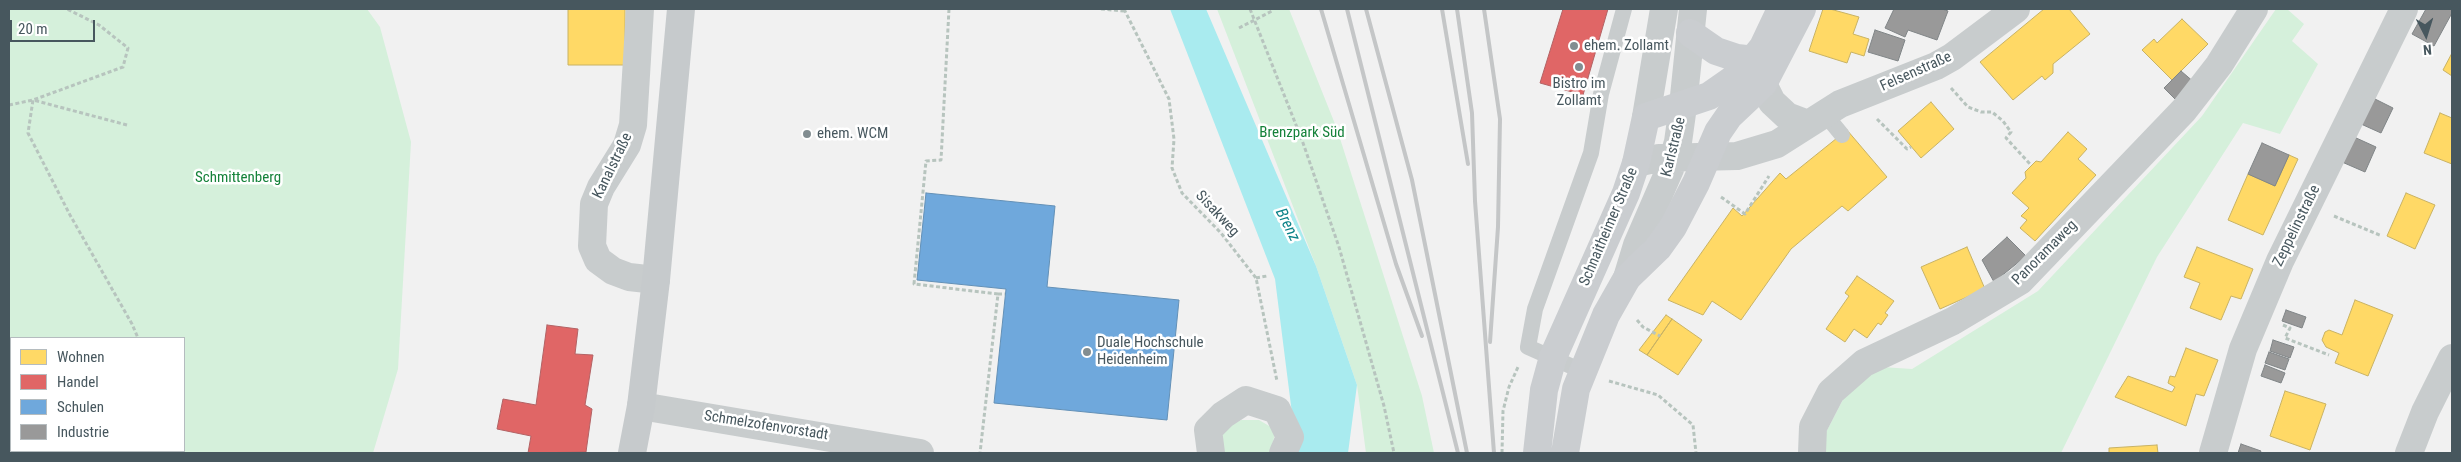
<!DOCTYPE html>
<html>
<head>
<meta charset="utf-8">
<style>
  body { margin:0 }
  #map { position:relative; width:2461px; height:462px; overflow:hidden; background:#f1f1f1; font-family:"Roboto Condensed",sans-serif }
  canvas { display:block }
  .frame { position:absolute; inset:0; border:10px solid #47575e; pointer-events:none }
  .legend { position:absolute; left:10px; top:337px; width:175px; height:115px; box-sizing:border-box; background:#fff; border:1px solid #b5bcbf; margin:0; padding:6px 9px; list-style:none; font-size:15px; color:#47575e }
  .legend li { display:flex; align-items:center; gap:10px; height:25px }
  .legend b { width:25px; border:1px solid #b5bcbf }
  .north { position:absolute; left:2401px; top:10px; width:50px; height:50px; -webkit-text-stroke:4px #fff; paint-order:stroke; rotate:175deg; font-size:14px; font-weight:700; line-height:20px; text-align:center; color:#47575e }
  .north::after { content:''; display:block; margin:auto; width:18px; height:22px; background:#47575e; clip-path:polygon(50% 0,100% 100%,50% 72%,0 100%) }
  .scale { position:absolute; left:10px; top:20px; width:85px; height:22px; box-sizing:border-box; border:2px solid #47575e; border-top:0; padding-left:6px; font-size:15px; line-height:18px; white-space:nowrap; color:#47575e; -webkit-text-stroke:4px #fff; paint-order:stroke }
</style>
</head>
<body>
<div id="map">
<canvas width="2461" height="462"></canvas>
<div class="frame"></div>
<ul class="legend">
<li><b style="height:14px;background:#ffd966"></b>Wohnen</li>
<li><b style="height:14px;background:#e06666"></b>Handel</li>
<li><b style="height:14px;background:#6fa8dc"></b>Schulen</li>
<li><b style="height:14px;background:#999"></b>Industrie</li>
</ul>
<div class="north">N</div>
<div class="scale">20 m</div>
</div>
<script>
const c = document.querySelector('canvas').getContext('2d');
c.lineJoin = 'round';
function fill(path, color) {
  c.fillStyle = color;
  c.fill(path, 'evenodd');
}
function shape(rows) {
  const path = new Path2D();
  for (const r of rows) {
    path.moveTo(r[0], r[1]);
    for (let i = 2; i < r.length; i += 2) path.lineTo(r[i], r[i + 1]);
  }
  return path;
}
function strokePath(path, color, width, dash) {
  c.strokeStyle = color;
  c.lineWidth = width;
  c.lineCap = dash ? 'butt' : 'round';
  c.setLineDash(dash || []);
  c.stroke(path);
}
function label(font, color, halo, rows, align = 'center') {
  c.font = font + ' "Roboto Condensed",sans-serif';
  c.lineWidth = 5;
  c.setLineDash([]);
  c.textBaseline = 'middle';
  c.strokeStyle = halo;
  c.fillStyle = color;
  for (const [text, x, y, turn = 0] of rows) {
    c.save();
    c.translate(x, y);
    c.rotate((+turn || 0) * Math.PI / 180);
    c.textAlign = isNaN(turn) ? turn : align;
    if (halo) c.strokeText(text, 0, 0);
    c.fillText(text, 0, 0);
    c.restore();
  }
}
const green = shape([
  [9,9,367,9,380,27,411,142,398,369,373,453,9,453],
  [11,338,184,338,184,451,11,451],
  [1217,9,1289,9,1337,129,1422,396,1434,453,1366,453,1357,385,1316,266],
  [2276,9,2287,9,2304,24,2292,41,2318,64,2280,134,2243,123,2157,257,2061,453,1825,453,1825,434,1849,388,1882,367,1912,369,2038,291,2202,116],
  [1241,420,1259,420,1276,430,1270,453,1224,453,1221,431]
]);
const water = shape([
  [1170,9,1206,9,1316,266,1357,385,1348,453,1297,453,1275,279]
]);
const homes = shape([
  [568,9,625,9,625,65,568,65,568,9],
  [1823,9,1830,9,1859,17,1853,34,1869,39,1864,56,1851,52,1847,63,1809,51,1823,9],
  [2044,9,2069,9,2090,34,2053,64,2053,73,2045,80,2042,76,2013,100,1980,62,2044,9],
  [2182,19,2208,44,2172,80,2142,50,2154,39,2157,43,2182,19],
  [2452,53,2452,76,2443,70,2452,53],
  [1931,102,1954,129,1921,158,1898,131,1931,102],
  [2440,113,2452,118,2452,164,2424,153,2440,113],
  [1847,130,1887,177,1848,211,1842,206,1791,249,1741,320,1712,301,1703,315,1668,300,1733,208,1742,216,1780,173,1786,179,1847,130],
  [2068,132,2087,149,2078,159,2096,175,2035,241,2020,228,2027,220,2021,216,2029,208,2012,193,2026,178,2025,172,2036,161,2041,162,2068,132],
  [2289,155,2298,159,2263,235,2228,220,2248,174,2275,186,2289,155],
  [2406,193,2435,205,2415,249,2387,236,2406,193],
  [1967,247,1985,289,1940,309,1921,267,1967,247],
  [2197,247,2253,269,2241,299,2231,296,2221,320,2190,308,2200,283,2184,277,2197,247],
  [1857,276,1894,301,1885,313,1888,315,1881,325,1878,323,1867,338,1854,329,1845,342,1826,329,1849,296,1845,293,1857,276],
  [2355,300,2393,315,2368,376,2335,363,2339,353,2326,347,2322,340,2325,332,2329,330,2342,335,2355,300],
  [1666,315,1672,319,1647,355,1639,350,1666,315],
  [1672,319,1702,340,1678,375,1647,355,1672,319],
  [2186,348,2218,360,2204,396,2196,394,2186,426,2115,397,2128,376,2172,392,2175,387,2168,383,2170,376,2175,377,2186,348],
  [2285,391,2326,404,2310,450,2270,436,2285,391],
  [2157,445,2158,453,2109,453,2109,448,2157,445]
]);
const shops = shape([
  [1563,9,1608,9,1583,95,1540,83,1563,9],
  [547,325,578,329,575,354,593,355,585,405,592,409,586,452,528,453,531,436,497,429,503,399,536,405,547,325]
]);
const schools = shape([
  [926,193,1055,206,1047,287,1179,300,1167,420,994,403,1006,289,917,280,926,193]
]);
const industry = shape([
  [1894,9,1942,9,1948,11,1937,40,1908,30,1905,37,1885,28,1894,9],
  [2426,9,2452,9,2452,13,2434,46,2412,34,2426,9],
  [1875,30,1905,40,1898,61,1868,52,1875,30],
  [2181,71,2195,83,2176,100,2164,88,2181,71],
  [2373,98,2393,108,2381,133,2361,124,2373,98],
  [2354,137,2376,147,2365,172,2342,162,2354,137],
  [2262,143,2289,155,2275,186,2248,174,2262,143],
  [2007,237,2026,256,1994,282,1982,260,2007,237],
  [2286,310,2306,317,2302,328,2282,321,2286,310],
  [2273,340,2294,347,2290,358,2270,351,2273,340],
  [2269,352,2289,359,2285,370,2265,363,2269,352],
  [2265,365,2285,373,2281,383,2261,376,2265,365],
  [2241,444,2261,451,2260,453,2238,453,2241,444]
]);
const path = shape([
  [949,9,941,160,926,161,914,284,998,294,980,453],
  [1101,9,1124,11],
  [1124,9,1169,99,1174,139,1172,168,1182,193,1221,233,1256,278,1277,381],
  [1250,9,1302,140,1339,247,1384,406,1394,453],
  [1239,28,1272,11],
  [1951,88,1968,107,1981,112,1992,112,2003,121,2011,132,2006,138,2031,165],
  [9,105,33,100,123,67,128,48,99,25,67,9],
  [1877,119,1907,149,1911,147],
  [127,125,33,100,28,133,70,215,132,324,138,338],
  [1721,197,1745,214,1769,176],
  [2334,216,2382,236],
  [1256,278,1267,276],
  [998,294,1005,294],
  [1637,320,1643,327,1660,336],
  [2283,325,2290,328,2285,338,2329,355],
  [1609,381,1658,395,1693,425,1696,453],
  [154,453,155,451],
  [1502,453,1503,411,1509,387,1518,367]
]);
const lane = shape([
  [1824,113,1842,135],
  [1582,371,1528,347,1535,309,1591,153,1601,94,1624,9]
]);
const street = shape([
  [640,9,633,125,627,145,601,187,594,204,592,246,598,260,613,271,629,277,656,280],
  [1763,84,1772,102,1787,116,1808,124],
  [1646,117,1664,9],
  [1636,163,1659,158,1737,156,1777,144,1840,104,1936,66,1952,57,2016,9],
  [1627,278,1637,245,1670,169,1678,142,1683,106,1693,9],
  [641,406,920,453],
  [1211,453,1208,430,1223,415,1246,400,1277,410,1290,437,1283,453],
  [1812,453,1813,427,1831,392,1864,363,1953,321,2020,281,2184,110,2219,65,2254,9],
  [2213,453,2243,349,2280,261,2404,9],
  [2409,453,2425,412,2452,358]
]);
const secondary = shape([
  [1690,33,1716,51,1737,58,1755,60],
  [1537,453,1544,390,1553,357,1626,193,1636,163,1646,117,1709,96,1742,73,1763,47,1781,9],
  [1565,453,1576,389,1606,315,1627,278,1658,248,1673,227,1696,183,1718,132,1729,116,1763,84,1802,9]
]);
const primary = shape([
  [632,453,641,406,656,280,681,9]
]);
const rail = shape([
  [1321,9,1396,264,1422,336],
  [1347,9,1458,453],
  [1366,9,1412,180,1467,453],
  [1442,9,1468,164],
  [1457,9,1472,113,1475,201,1494,453],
  [1484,9,1500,119,1498,227,1490,342]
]);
const markers = [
  [1574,46,5,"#828d91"],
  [1579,67,5,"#828d91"],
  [807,134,5,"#828d91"],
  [1087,352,5,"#828d91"]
];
const poiNames = [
  ["ehem. Zollamt",1584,46],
  ["Bistro im",1579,84,"center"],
  ["Zollamt",1579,101,"center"],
  ["ehem. WCM",817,134],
  ["Duale Hochschule",1097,343],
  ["Heidenheim",1097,360]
];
const streetNames = [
  ["Felsenstraße",1916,72,-24],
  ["Karlstraße",1674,147,-76],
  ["Kanalstraße",613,166,-64],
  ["Sisakweg",1217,214,47],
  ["Zeppelinstraße",2297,226,-64],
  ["Schnaitheimer Straße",1609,227,-67],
  ["Panoramaweg",2045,253,-45],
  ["Schmelzofenvorstadt",766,426,9]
];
const parkNames = [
  ["Brenzpark Süd",1302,133],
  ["Schmittenberg",238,178]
];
const waterNames = [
  ["Brenz",1287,225,63]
];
fill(green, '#d5f0db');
fill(water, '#a9ebef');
fill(homes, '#ffd966');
strokePath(homes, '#c8b264', 1);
fill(shops, '#e06666');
strokePath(shops, '#b26264', 1);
fill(schools, '#6fa8dc');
strokePath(schools, '#6390b6', 1);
fill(industry, '#999');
strokePath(industry, '#808587', 1);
strokePath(path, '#b7c4be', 3, [4, 2.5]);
strokePath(lane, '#c8cccd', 16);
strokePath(street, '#c8cccd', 28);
strokePath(secondary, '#cacdd0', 28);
strokePath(primary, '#c6cacc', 28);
strokePath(rail, '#c4c6c7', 4);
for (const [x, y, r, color] of markers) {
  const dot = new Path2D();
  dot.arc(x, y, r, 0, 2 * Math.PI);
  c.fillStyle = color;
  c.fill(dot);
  strokePath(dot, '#fff', 2);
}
label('15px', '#47575e', '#fff', poiNames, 'left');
label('15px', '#47575e', '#fff', streetNames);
label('15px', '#15823a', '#fff', parkNames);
label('italic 16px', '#0b8288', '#fff', waterNames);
</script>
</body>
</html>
